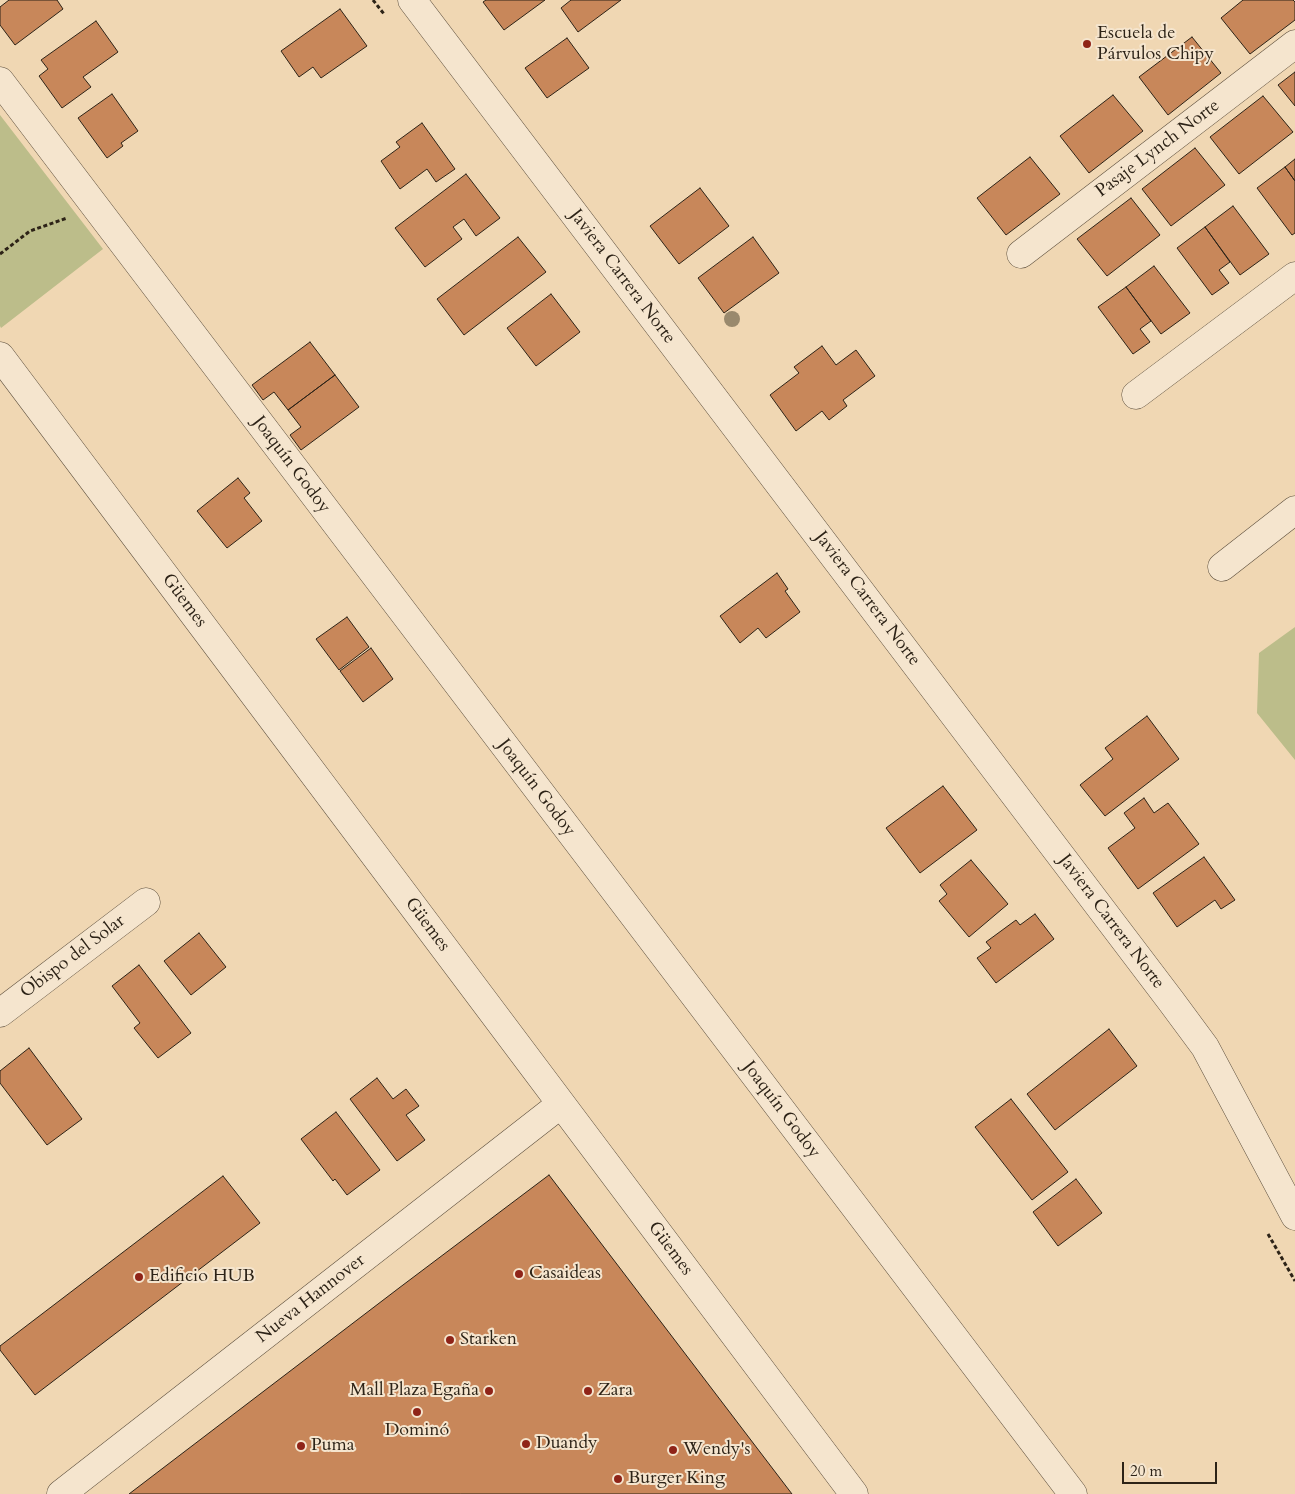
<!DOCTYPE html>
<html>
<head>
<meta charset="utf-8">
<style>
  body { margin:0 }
  #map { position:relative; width:1295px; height:1494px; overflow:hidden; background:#f0d7b3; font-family:Cardo,serif }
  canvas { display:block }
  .scale { position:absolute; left:1122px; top:1462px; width:95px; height:22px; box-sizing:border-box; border:2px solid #2d2317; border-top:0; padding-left:6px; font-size:15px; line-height:18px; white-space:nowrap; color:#2d2317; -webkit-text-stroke:4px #f5e5ce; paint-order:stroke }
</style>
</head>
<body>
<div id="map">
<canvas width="1295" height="1494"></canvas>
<div class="scale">20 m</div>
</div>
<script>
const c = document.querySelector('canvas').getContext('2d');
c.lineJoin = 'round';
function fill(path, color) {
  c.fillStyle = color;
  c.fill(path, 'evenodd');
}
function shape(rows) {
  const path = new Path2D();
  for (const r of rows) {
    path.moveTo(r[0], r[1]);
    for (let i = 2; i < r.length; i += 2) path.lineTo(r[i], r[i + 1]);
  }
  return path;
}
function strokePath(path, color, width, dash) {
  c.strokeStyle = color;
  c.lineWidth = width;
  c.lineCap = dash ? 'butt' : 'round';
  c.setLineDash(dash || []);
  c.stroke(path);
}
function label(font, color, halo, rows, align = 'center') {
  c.font = font + ' Cardo,serif';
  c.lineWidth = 4;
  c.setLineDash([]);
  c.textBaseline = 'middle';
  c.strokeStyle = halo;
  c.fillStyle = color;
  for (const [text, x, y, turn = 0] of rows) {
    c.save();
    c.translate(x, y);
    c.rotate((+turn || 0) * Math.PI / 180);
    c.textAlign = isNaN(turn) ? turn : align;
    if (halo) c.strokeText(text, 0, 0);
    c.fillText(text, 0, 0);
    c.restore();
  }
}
const green = shape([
  [0,115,103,249,1,328,0,326],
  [1295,627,1295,760,1257,713,1259,653]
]);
const building = shape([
  [9,0,57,0,63,9,15,45,0,25,0,7,9,0],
  [486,0,545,0,504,30,483,2,486,0],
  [571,0,621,0,578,32,561,8,571,0],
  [1243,0,1293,0,1295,2,1295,20,1250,54,1221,18,1243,0],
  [340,9,367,46,321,78,313,67,299,77,281,51,340,9],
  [96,21,118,52,83,77,91,87,62,108,39,76,48,69,41,60,96,21],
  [1192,37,1221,73,1168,115,1139,77,1192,37],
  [567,38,589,68,547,98,525,68,567,38],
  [1295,72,1295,106,1278,85,1295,72],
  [112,94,138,131,121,143,123,146,107,158,78,118,112,94],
  [1113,95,1143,131,1089,173,1060,136,1113,95],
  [1263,96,1293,132,1239,174,1210,137,1263,96],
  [422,123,455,169,436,182,427,169,400,189,381,161,400,147,396,142,422,123],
  [1195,148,1225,185,1171,226,1142,189,1195,148],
  [1030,157,1060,194,1006,235,977,198,1030,157],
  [1295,159,1295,181,1285,167,1295,159],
  [1285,167,1295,181,1295,233,1292,235,1257,188,1285,167],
  [466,174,500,218,476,236,464,219,453,227,462,239,425,267,395,228,466,174],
  [700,188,729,226,679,264,650,226,700,188],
  [1131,198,1160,235,1107,276,1077,239,1131,198],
  [1233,206,1269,254,1240,275,1205,227,1233,206],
  [1205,227,1230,262,1219,270,1229,283,1212,295,1177,248,1205,227],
  [518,237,546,272,464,335,437,299,518,237],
  [753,237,779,273,724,313,698,278,753,237],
  [1154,266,1190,313,1161,334,1126,287,1154,266],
  [1126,287,1151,321,1140,329,1150,342,1133,354,1098,307,1126,287],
  [551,294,580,332,536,366,507,328,551,294],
  [310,342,335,375,288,410,274,392,263,400,252,385,310,342],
  [822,346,836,365,856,350,875,376,843,400,847,406,829,420,822,411,796,431,770,395,799,373,794,367,822,346],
  [335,375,359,407,301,450,290,435,301,427,288,410,335,375],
  [238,478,250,493,244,498,262,521,227,548,197,511,238,478],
  [777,573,788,589,785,591,800,612,766,638,758,628,740,643,720,616,777,573],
  [347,617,369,647,339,670,316,639,347,617],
  [371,648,393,679,363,702,340,671,371,648],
  [1147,716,1179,759,1105,816,1080,785,1113,759,1105,748,1147,716],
  [943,786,977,830,920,873,886,828,943,786],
  [1144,798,1154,813,1168,803,1199,844,1138,889,1108,848,1135,828,1124,813,1144,798],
  [1204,857,1235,900,1221,909,1215,900,1177,927,1153,893,1204,857],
  [971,860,1008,904,969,937,939,901,947,894,940,885,971,860],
  [1035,914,1054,939,996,983,977,958,991,948,986,942,1016,920,1020,925,1035,914],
  [199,933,226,967,191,995,164,961,199,933],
  [139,965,191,1033,158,1058,134,1028,140,1023,112,986,139,965],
  [1109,1029,1137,1066,1055,1130,1027,1094,1109,1029],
  [29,1048,82,1119,47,1145,0,1083,0,1071,29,1048],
  [377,1078,393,1099,406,1089,419,1106,406,1115,425,1140,397,1161,350,1099,377,1078],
  [1011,1099,1068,1172,1032,1200,975,1127,1011,1099],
  [336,1112,380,1170,347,1195,335,1179,333,1181,301,1139,336,1112],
  [549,1175,792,1494,129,1494,399,1288,549,1175],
  [223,1176,260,1223,35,1395,0,1350,0,1346,223,1176],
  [1076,1179,1102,1213,1058,1246,1033,1212,1076,1179]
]);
const path = shape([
  [373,0,384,14],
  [0,254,30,231,67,218],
  [1268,1234,1295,1281]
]);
const minor = shape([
  [412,0,1171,1001,1205,1047,1295,1216],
  [0,81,1073,1494],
  [1021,254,1295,44],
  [0,356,854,1494],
  [1136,395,1295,276],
  [1222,567,1295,510],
  [0,1013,146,902],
  [61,1494,561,1104]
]);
const trees = [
  [732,319]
];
const markers = [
  [1087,44,5,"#8f2418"],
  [519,1274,5,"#8f2418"],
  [139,1277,5,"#8f2418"],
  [450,1340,5,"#8f2418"],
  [489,1391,5,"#8f2418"],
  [588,1391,5,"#8f2418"],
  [417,1412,5,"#8f2418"],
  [526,1444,5,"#8f2418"],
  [301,1446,5,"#8f2418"],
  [673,1450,5,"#8f2418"],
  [618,1479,5,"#8f2418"]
];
const poiNames = [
  ["Escuela de",1097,34],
  ["Párvulos Chipy",1097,55],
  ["Casaideas",529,1274],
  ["Edificio HUB",149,1277],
  ["Starken",460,1340],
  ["Mall Plaza Egaña",479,1391,"right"],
  ["Zara",598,1391],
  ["Dominó",417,1431,"center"],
  ["Duandy",536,1444],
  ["Puma",311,1446],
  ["Wendy's",683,1450],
  ["Burger King",628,1479]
];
const streetNames = [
  ["Pasaje Lynch Norte",1158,149,-37],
  ["Javiera Carrera Norte",622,277,53],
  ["Joaquín Godoy",291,465,53],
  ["Javiera Carrera Norte",867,599,53],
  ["Güemes",184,601,53],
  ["Joaquín Godoy",536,788,53],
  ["Javiera Carrera Norte",1111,922,53],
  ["Güemes",427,925,53],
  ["Obispo del Solar",73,957,-37],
  ["Joaquín Godoy",781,1110,53],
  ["Güemes",670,1249,53],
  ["Nueva Hannover",311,1299,-38]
];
fill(green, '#bcbd8a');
fill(building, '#c8875a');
strokePath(building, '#2d2317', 1);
strokePath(minor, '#5e503e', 29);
strokePath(path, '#2d2317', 3, [4, 2.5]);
strokePath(minor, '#f5e5ce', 28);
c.fillStyle = '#99896d';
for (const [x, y] of trees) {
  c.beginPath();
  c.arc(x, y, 8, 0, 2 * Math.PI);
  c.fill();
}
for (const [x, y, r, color] of markers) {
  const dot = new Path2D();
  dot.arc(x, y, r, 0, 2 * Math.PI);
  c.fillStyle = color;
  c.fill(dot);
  strokePath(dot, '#f5e5ce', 2);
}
label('18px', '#2d2317', '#f5e5ce', poiNames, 'left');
label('18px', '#2d2317', '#f5e5ce', streetNames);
</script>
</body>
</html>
